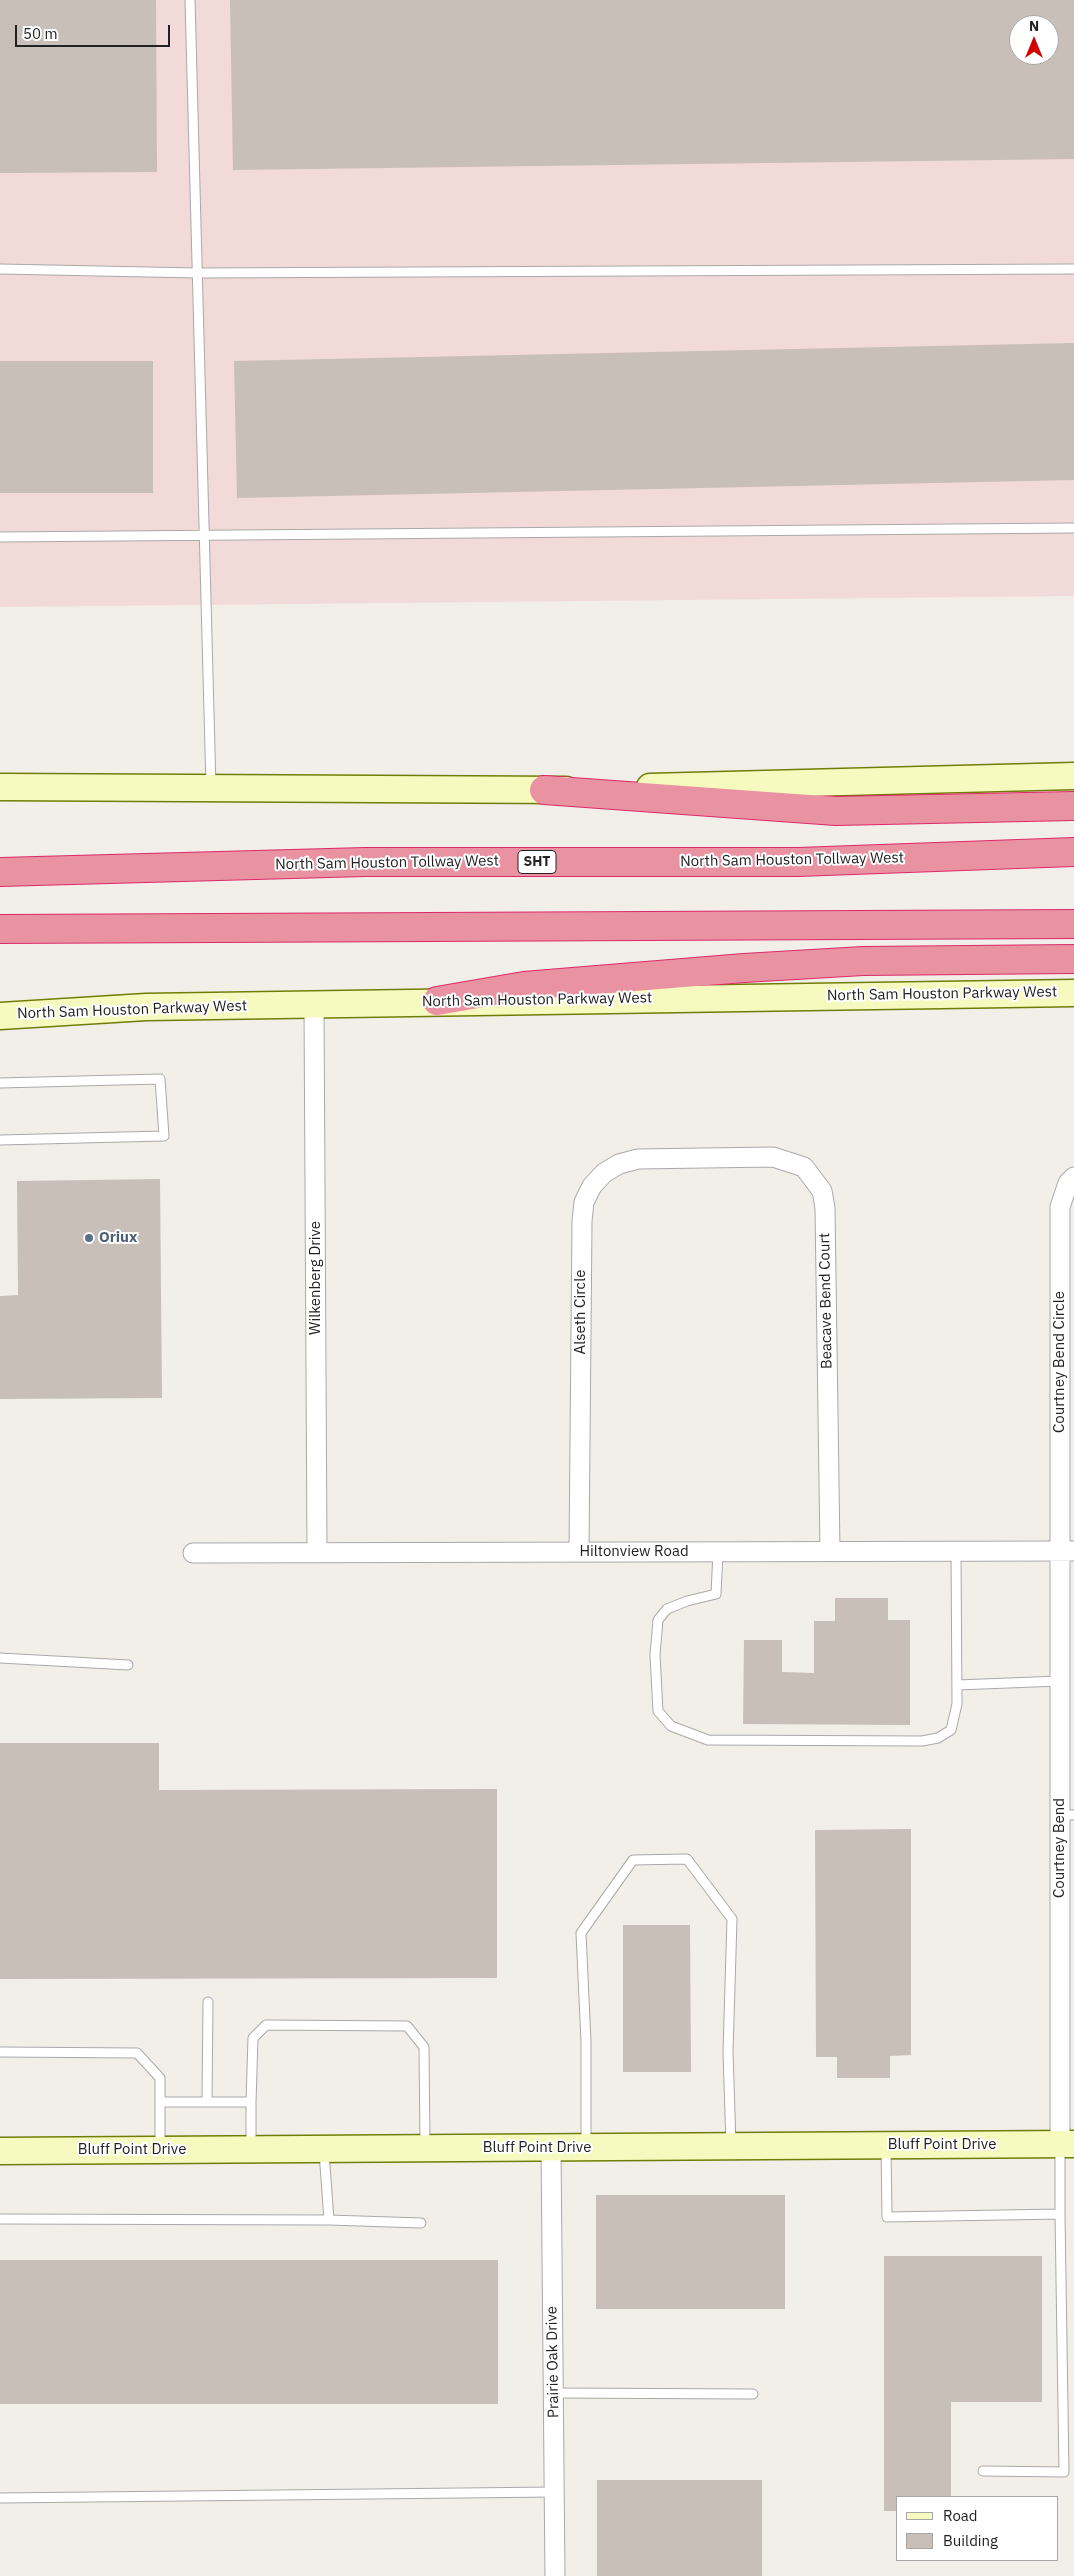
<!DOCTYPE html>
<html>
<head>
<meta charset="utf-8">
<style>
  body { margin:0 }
  #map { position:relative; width:1074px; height:2576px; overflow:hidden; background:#f2efe9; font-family:"IBM Plex Sans",sans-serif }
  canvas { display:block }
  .legend { position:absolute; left:896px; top:2496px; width:162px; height:65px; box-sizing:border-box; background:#fff; border:1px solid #a7a7a7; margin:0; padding:6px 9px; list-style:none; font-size:15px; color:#222 }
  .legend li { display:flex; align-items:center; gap:10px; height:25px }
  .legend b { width:25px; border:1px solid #a7a7a7 }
  .north { position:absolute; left:1009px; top:15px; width:50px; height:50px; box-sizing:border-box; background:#fff; border:1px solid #a7a7a7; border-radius:50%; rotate:0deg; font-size:14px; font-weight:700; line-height:20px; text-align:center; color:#222 }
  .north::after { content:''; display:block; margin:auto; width:18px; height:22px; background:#d40000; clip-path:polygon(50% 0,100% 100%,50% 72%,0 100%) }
  .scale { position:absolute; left:15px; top:25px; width:155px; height:22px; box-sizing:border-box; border:2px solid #222; border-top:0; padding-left:6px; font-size:15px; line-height:18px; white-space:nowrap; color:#222; -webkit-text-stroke:4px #fff; paint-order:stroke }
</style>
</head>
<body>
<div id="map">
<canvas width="1074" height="2576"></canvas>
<ul class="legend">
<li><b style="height:6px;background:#f7fabf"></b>Road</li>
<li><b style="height:14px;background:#c7bfb8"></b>Building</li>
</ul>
<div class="north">N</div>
<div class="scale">50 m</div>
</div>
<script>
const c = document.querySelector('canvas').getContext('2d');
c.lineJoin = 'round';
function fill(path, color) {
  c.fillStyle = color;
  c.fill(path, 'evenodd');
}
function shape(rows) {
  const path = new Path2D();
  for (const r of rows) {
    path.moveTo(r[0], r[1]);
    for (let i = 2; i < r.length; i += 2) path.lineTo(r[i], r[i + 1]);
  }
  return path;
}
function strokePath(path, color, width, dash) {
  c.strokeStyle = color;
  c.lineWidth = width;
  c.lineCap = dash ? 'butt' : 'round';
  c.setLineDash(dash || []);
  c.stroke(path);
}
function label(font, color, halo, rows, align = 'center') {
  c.font = font + ' "IBM Plex Sans",sans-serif';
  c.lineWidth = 4;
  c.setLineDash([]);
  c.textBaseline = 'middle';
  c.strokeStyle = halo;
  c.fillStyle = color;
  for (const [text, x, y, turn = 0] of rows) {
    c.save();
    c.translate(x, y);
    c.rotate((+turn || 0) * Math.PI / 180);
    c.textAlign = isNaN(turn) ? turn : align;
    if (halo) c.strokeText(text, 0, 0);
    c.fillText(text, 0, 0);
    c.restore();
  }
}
const commercial = shape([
  [0,0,1074,0,1074,596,0,607],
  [1019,25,1049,25,1049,55,1019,55]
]);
const building = shape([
  [0,0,156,0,157,172,0,173],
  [230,0,1074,0,1074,159,233,170],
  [1019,25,1049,25,1049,55,1019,55],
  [1074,343,1074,480,237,498,234,361],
  [0,361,153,361,153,493,0,493],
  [160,1179,162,1398,0,1399,0,1296,18,1295,17,1181],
  [835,1598,888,1598,888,1620,910,1620,910,1725,743,1724,744,1640,782,1640,782,1672,814,1673,814,1621,835,1621],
  [0,1743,159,1743,159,1790,497,1789,497,1978,0,1979],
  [911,1829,911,2055,890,2056,890,2078,837,2078,837,2057,816,2057,815,1830],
  [623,1925,690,1925,691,2072,623,2072],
  [596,2195,785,2195,785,2309,596,2309],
  [884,2256,1042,2256,1042,2402,951,2402,951,2497,898,2497,898,2511,884,2511],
  [0,2260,498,2260,498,2404,0,2404],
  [597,2480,762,2480,762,2576,597,2576]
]);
const lane = shape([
  [190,0,211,787],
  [0,269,197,273,1074,269],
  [0,537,1074,528],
  [0,1083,160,1079,164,1136,0,1140],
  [718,1552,716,1594,687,1601,667,1609,658,1620,655,1655,658,1711,671,1726,708,1740,922,1741,938,1738,951,1730,957,1704,956,1551],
  [0,1658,128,1665],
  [957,1685,1060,1681],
  [1060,1815,1074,1815],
  [0,2052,137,2053,160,2078,160,2149],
  [160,2102,251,2102,253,2038,266,2025,407,2026,424,2047,425,2146],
  [207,2102,208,2002],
  [251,2102,251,2147],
  [586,2145,586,2042,581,1933,633,1860,687,1859,732,1919,728,2052,731,2145],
  [886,2148,887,2217,1060,2214,1060,2147],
  [324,2152,329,2220],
  [0,2219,329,2220,421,2223],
  [553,2393,753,2394],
  [983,2471,1064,2472,1060,2214],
  [0,2498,555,2492]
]);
const street = shape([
  [314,1004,317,1553],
  [579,1552,582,1221,584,1202,592,1186,604,1173,619,1164,638,1159,773,1157,804,1167,822,1191,825,1208,830,1551],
  [193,1553,1074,1551],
  [1060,2144,1060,1207,1068,1183,1074,1177],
  [551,2147,555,2576]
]);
const secondary = shape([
  [0,787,566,790],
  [650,787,1074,776],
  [0,1016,146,1007,1074,993],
  [0,2151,1074,2144]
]);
const highway = shape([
  [544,790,836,811,1074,806],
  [0,872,365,862,798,862,1074,852],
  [0,929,1074,924],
  [437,1001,524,986,744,968,863,961,1074,959]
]);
const markers = [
  [89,1238,5,"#5c6f8a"]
];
const shields = [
  [537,862,38]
];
const shieldNames = [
  ["SHT",537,862]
];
const streetNames = [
  ["North Sam Houston Tollway West",792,860,-1],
  ["North Sam Houston Tollway West",387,863,-1],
  ["North Sam Houston Parkway West",942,994,-1],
  ["North Sam Houston Parkway West",537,1000,-1],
  ["North Sam Houston Parkway West",132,1010,-2],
  ["Wilkenberg Drive",316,1278,-90],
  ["Beacave Bend Court",826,1301,-91],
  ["Alseth Circle",581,1312,-90],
  ["Courtney Bend Circle",1060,1362,-90],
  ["Hiltonview Road",634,1552],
  ["Courtney Bend",1060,1848,-90],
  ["Bluff Point Drive",942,2145],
  ["Bluff Point Drive",537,2148],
  ["Bluff Point Drive",132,2150],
  ["Prairie Oak Drive",553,2362,-91]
];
const serviceNames = [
  ["Oriux",99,1238]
];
fill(commercial, '#f2dad9');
fill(building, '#c7bfb8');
strokePath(lane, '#a9a9a9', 11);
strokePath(street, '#a9a9a9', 21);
strokePath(secondary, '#707d05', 29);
strokePath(highway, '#dc2a67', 30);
strokePath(lane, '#fff', 9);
strokePath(street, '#fff', 19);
strokePath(secondary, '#f7fabf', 26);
strokePath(highway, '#e892a2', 28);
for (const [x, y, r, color] of markers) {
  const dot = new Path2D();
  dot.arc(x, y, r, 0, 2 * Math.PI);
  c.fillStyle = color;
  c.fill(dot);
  strokePath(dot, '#fff', 2);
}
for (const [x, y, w] of shields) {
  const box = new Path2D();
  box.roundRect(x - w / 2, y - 11.5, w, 23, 4);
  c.fillStyle = '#fff';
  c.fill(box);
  strokePath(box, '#222', 1);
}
label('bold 14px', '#222', null, shieldNames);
label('15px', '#222', '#fff', streetNames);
label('bold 15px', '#4e5e75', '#fff', serviceNames, 'left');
</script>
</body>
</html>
